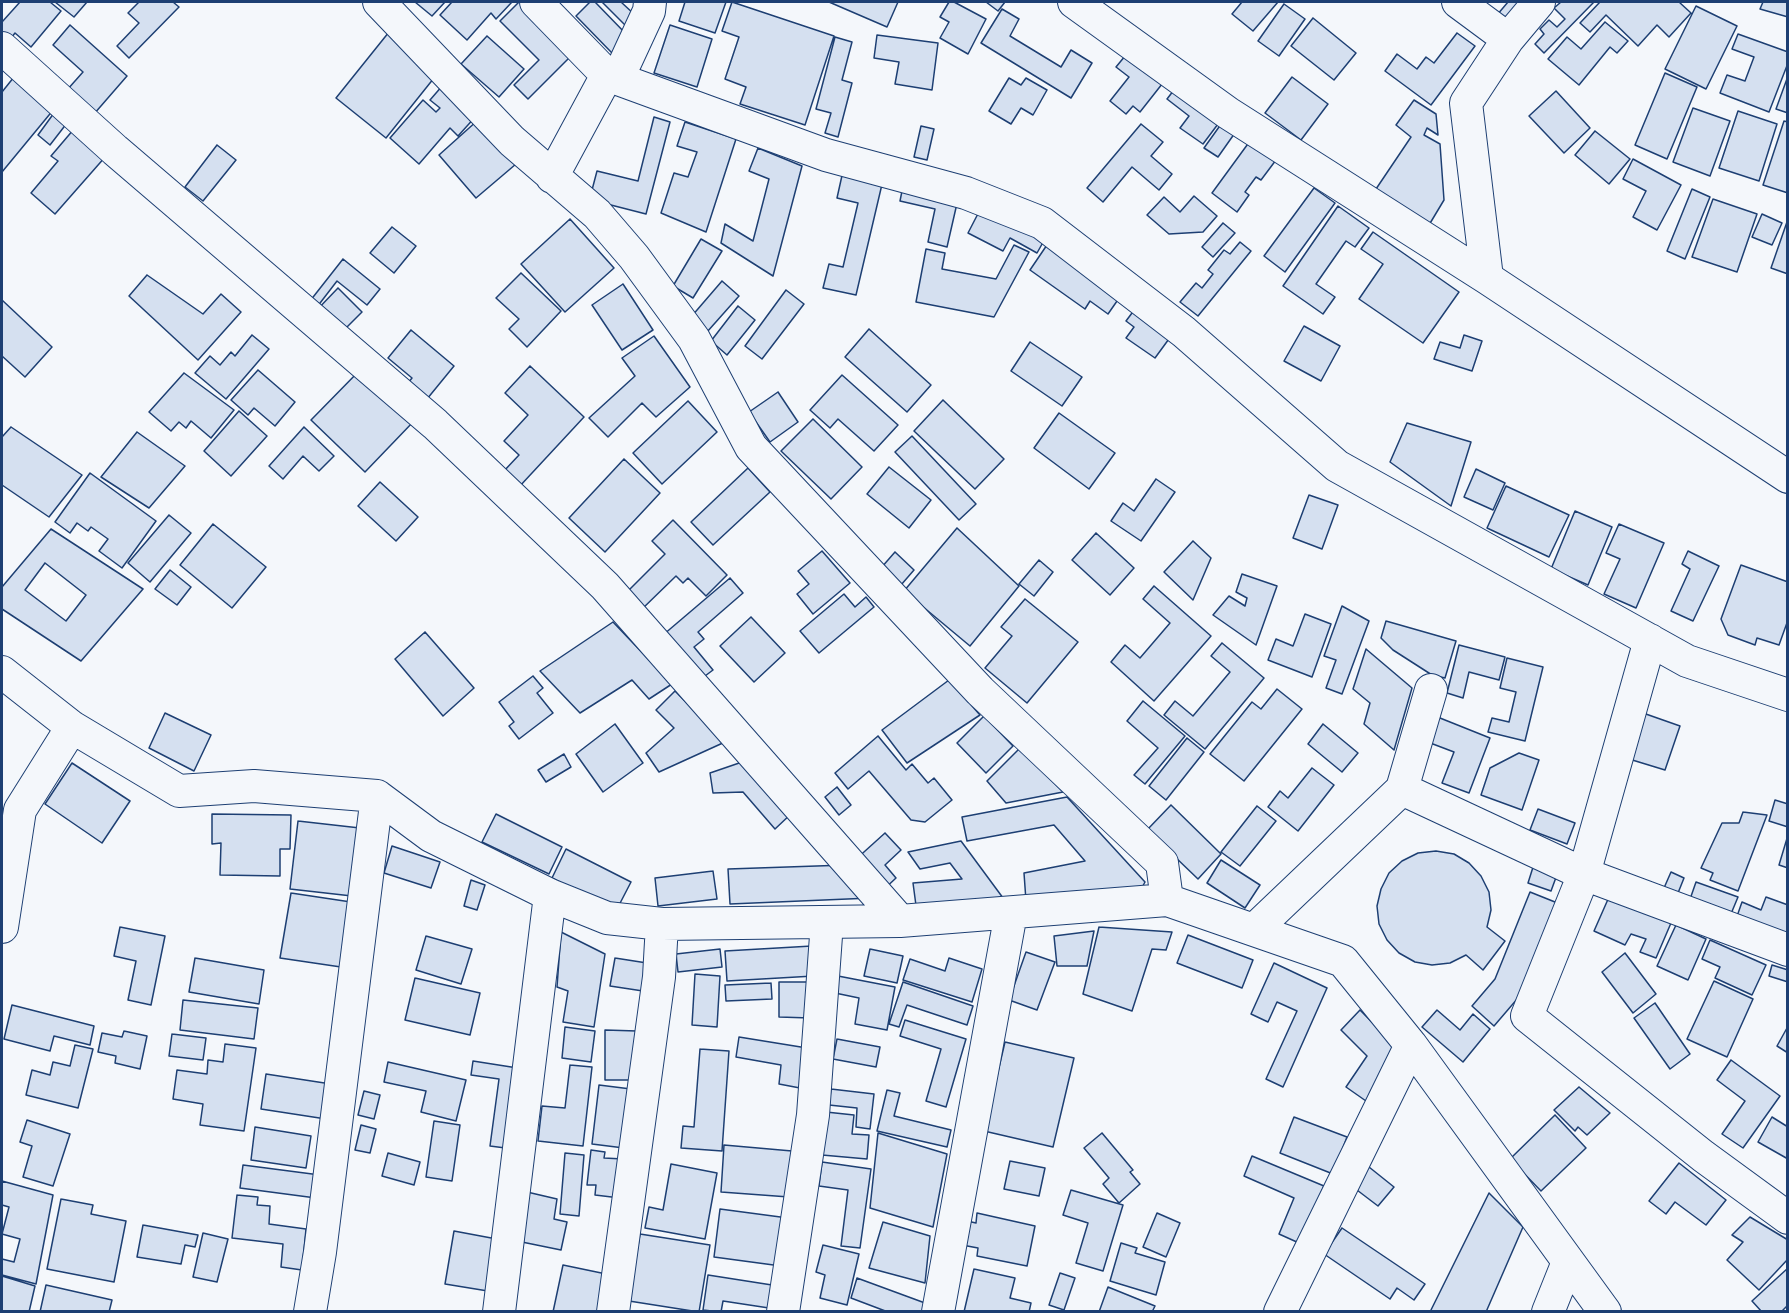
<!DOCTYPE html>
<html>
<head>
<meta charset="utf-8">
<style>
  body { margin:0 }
  #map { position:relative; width:1789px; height:1313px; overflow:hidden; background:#f4f7fb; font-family:Overpass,sans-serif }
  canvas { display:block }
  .frame { position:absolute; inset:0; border:3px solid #1d3f73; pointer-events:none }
</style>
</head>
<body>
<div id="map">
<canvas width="1789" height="1313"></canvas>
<div class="frame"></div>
</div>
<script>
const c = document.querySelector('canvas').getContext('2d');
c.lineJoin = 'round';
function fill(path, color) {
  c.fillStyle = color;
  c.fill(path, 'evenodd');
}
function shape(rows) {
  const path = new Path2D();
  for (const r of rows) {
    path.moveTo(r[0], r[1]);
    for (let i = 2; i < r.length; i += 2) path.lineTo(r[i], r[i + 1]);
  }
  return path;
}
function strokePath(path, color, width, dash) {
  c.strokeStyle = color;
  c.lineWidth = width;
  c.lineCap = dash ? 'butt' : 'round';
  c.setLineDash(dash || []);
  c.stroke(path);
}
const building = shape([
  [20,2,50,2,61,11,31,47,15,33,8,42,2,36,2,22,20,2],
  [55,2,87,2,74,17,55,2],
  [139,2,173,2,179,7,129,58,117,46,139,23,128,13,139,2],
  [415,2,445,2,432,16,415,2],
  [452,2,512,2,496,19,491,13,467,40,440,15,452,2],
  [519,2,528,2,577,50,528,99,514,85,539,60,500,21,519,2],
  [590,2,595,2,629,37,612,53,576,16,590,2],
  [602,2,621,2,635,15,625,25,602,2],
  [685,2,726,2,715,33,679,21,685,2],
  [732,2,834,36,805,125,740,104,746,87,725,79,739,37,722,31,732,2],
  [829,2,898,2,887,27,829,2],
  [949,2,954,2,986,19,968,54,940,38,949,22,940,17,949,2],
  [986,2,1005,2,998,11,986,2],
  [1242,2,1278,2,1253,31,1232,14,1242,2],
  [1508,2,1532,2,1512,27,1497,15,1508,2],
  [1561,2,1594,2,1544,53,1535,44,1544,34,1540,29,1549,20,1557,27,1565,19,1554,8,1561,2],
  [1600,2,1679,2,1691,13,1669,37,1657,25,1638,46,1606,15,1590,32,1580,23,1600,2],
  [1763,2,1788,2,1788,17,1760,9,1763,2],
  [1284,4,1305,19,1279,56,1258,41,1284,4],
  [1696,6,1737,26,1706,89,1665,69,1696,6],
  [1002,9,1019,19,1010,36,1061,67,1071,50,1092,63,1071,98,981,43,1002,9],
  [1313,18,1356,53,1334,80,1291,46,1313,18],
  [1605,22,1628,41,1617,53,1610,47,1579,85,1548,59,1567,37,1581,49,1605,22],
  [70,25,127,76,94,114,67,90,83,72,53,45,70,25],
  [670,25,712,39,697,87,654,73,670,25],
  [389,32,438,73,386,138,336,98,389,32],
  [1457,33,1475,46,1431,105,1385,71,1397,54,1417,69,1426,57,1434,63,1457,33],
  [1738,34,1788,52,1788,63,1769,112,1720,93,1727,75,1745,81,1754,57,1732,49,1738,34],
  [877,35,938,43,932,90,895,84,899,62,874,58,877,35],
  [487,36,524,69,499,97,461,64,487,36],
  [835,37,852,42,842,80,852,83,838,137,825,133,831,113,816,109,835,37],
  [1130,50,1166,79,1140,112,1133,106,1126,114,1110,101,1129,77,1116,67,1130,50],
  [1665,73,1697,87,1667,159,1635,145,1665,73],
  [1788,76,1788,113,1776,109,1788,76],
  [14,77,54,109,2,172,2,92,14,77],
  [1292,77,1328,104,1301,140,1265,113,1292,77],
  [1009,78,1021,85,1026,78,1047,90,1033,115,1021,108,1011,124,989,111,1009,78],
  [443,85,477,115,458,136,450,128,419,164,390,138,423,100,436,112,440,108,430,100,443,85],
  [1177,86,1221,120,1203,144,1180,128,1189,116,1167,99,1177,86],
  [1556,91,1590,128,1564,153,1529,116,1556,91],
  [1414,100,1436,114,1438,135,1427,128,1424,135,1440,144,1444,200,1429,225,1376,189,1411,137,1396,125,1414,100],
  [1693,108,1730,121,1710,176,1673,162,1693,108],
  [1738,111,1777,124,1759,181,1719,168,1738,111],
  [54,113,67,123,50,145,38,135,54,113],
  [654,117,670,122,646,214,607,204,592,190,597,171,638,181,654,117],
  [478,120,516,164,476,198,439,155,478,120],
  [1224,120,1237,130,1218,157,1204,148,1224,120],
  [1784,121,1788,122,1788,193,1763,185,1784,121],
  [685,122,736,139,706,232,661,213,674,173,688,177,697,152,677,146,685,122],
  [1141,124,1163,142,1151,156,1172,174,1159,190,1132,167,1103,202,1087,188,1141,124],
  [921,126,934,129,927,160,914,157,921,126],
  [74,129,106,156,55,214,31,193,58,161,51,156,74,129],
  [1595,131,1630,159,1609,184,1575,155,1595,131],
  [1250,141,1276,160,1261,180,1256,177,1245,192,1249,195,1237,212,1212,193,1250,141],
  [217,145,236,160,203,201,185,187,217,145],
  [758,148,802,166,773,276,721,243,725,224,753,241,769,179,749,171,758,148],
  [1633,159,1681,185,1657,230,1633,217,1646,191,1623,179,1633,159],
  [843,171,883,180,856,295,823,288,829,264,843,267,858,203,837,198,843,171],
  [903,186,958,199,947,247,928,242,935,209,900,201,903,186],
  [1314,188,1335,203,1285,272,1264,256,1314,188],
  [1692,189,1710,197,1685,259,1667,251,1692,189],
  [1194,196,1217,216,1203,232,1169,234,1147,215,1164,197,1180,212,1194,196],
  [1713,199,1757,214,1737,272,1692,257,1713,199],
  [983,204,1046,237,1037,253,1010,238,1003,251,968,233,983,204],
  [1338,206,1369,228,1355,247,1346,241,1316,284,1335,297,1323,314,1283,286,1338,206],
  [1762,214,1782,223,1772,245,1752,237,1762,214],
  [570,219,614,268,565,312,521,264,570,219],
  [1788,219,1788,274,1771,268,1788,219],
  [1223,223,1235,233,1213,257,1202,247,1223,223],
  [392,227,416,246,394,273,370,253,392,227],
  [1373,232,1459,292,1423,343,1359,299,1383,264,1361,249,1373,232],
  [701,239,722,251,693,298,673,286,701,239],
  [1051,239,1124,291,1108,314,1090,301,1085,309,1030,270,1051,239],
  [1240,242,1251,251,1198,316,1180,302,1196,283,1202,288,1213,274,1208,270,1224,250,1230,254,1240,242],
  [1014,245,1029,252,994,317,916,302,926,249,945,253,942,269,996,279,1014,245],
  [343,259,380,289,367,305,337,281,317,307,310,301,343,259],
  [521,273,561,311,527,347,509,329,519,319,496,298,521,273],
  [147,275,203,314,221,294,241,312,198,360,129,296,147,275],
  [722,281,739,296,707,332,691,317,722,281],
  [623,284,653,330,622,350,592,305,623,284],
  [338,288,362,312,338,336,314,313,338,288],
  [786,290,804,304,762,359,745,346,786,290],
  [2,300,52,347,25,377,2,356,2,300],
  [1138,305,1174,332,1155,358,1126,338,1134,327,1126,321,1138,305],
  [738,306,755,320,727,355,711,341,738,306],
  [1304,326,1340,346,1321,381,1284,361,1304,326],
  [869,329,931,385,907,412,845,357,869,329],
  [411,330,454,366,427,399,408,383,412,378,388,358,411,330],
  [252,335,269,349,226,399,195,373,210,356,220,365,231,352,235,356,252,335],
  [1464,335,1482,341,1472,371,1434,359,1440,342,1460,348,1464,335],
  [654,336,690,387,656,417,642,403,608,437,589,418,635,376,622,358,654,336],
  [1030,342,1082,377,1062,406,1011,371,1030,342],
  [530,366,584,417,519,487,503,472,519,455,504,441,528,415,505,393,530,366],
  [361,369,414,421,365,472,311,420,361,369],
  [258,370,295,402,275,426,254,408,248,415,231,400,258,370],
  [184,373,234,410,211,438,191,421,186,428,179,422,171,431,149,412,184,373],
  [842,375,898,425,874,451,838,419,830,428,810,410,842,375],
  [778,392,798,422,770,442,749,412,778,392],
  [943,400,1004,459,975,489,914,431,943,400],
  [688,401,717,432,662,484,633,453,688,401],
  [239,411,267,436,231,476,204,451,239,411],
  [1059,413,1115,453,1089,489,1034,448,1059,413],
  [813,419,862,467,831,499,781,451,813,419],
  [1407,423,1471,442,1451,506,1390,462,1407,423],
  [11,427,82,475,49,517,2,485,2,437,11,427],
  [304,427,334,456,319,471,303,456,283,479,269,466,304,427],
  [137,432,185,466,149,508,101,477,137,432],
  [912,436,976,504,959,520,895,452,912,436],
  [624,459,660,493,605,552,569,518,624,459],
  [889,467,931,500,909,528,867,494,889,467],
  [748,468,770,492,713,545,691,522,748,468],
  [1476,469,1505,483,1493,510,1464,497,1476,469],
  [90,473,156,521,122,568,99,551,108,539,91,527,88,531,77,523,70,533,55,522,90,473],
  [1156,479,1175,492,1141,541,1111,521,1123,503,1134,511,1156,479],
  [380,482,418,517,396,541,358,506,380,482],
  [1506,486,1569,515,1549,557,1487,528,1506,486],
  [1309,495,1338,505,1322,549,1293,538,1309,495],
  [1575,511,1612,527,1588,585,1551,569,1575,511],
  [169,515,191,533,150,582,128,563,169,515],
  [673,520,727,575,706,596,688,578,683,583,676,576,640,611,624,595,665,554,652,541,673,520],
  [213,524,266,567,232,608,180,565,213,524],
  [1619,524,1664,543,1636,608,1604,594,1620,559,1606,553,1619,524],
  [957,528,1019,586,970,646,904,591,957,528],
  [51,529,143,589,81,661,2,609,2,587,51,529],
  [45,563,86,595,66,621,25,590,45,563],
  [1096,533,1134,568,1110,595,1072,560,1096,533],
  [1193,541,1211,558,1193,600,1164,572,1193,541],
  [822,551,850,583,813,614,797,594,809,584,798,571,822,551],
  [1688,551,1719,566,1693,621,1671,611,1690,569,1682,564,1688,551],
  [895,552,914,570,901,585,881,568,895,552],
  [1039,560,1053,572,1034,596,1019,584,1039,560],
  [1741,565,1788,582,1788,620,1779,645,1757,638,1755,645,1728,635,1721,619,1741,565],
  [170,570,191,587,177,605,155,589,170,570],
  [1242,574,1277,586,1256,645,1213,615,1229,596,1245,606,1247,598,1236,592,1242,574],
  [730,578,743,593,698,632,704,639,694,647,713,670,701,679,663,635,730,578],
  [1154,586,1211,636,1154,701,1111,662,1125,645,1140,658,1170,623,1143,599,1154,586],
  [844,594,855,607,866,597,874,607,819,653,800,631,844,594],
  [1025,599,1078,642,1027,703,985,668,1012,636,1001,627,1025,599],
  [1342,606,1369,621,1342,694,1326,688,1336,660,1324,656,1342,606],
  [1305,614,1331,624,1312,677,1268,660,1276,639,1293,646,1305,614],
  [751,617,785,653,754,682,720,646,751,617],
  [1386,621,1456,641,1445,678,1432,675,1393,650,1381,638,1386,621],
  [613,622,672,684,649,699,632,680,580,713,540,671,613,622],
  [425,632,474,688,443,716,395,659,425,632],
  [1222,643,1264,678,1205,749,1164,715,1175,701,1193,716,1230,672,1211,656,1222,643],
  [1459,645,1505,657,1499,680,1469,672,1463,698,1447,693,1459,645],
  [1366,649,1412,688,1394,750,1364,724,1370,703,1353,689,1366,649],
  [1507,658,1543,667,1525,741,1488,732,1492,718,1509,722,1516,692,1500,688,1507,658],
  [533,676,543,688,537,693,553,713,519,739,509,726,514,722,499,702,533,676],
  [949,680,980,715,907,763,882,730,949,680],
  [1277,689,1302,709,1244,781,1210,754,1252,702,1261,709,1277,689],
  [675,691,725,742,659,772,646,753,674,728,656,710,675,691],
  [1143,701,1185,736,1145,784,1134,775,1158,748,1127,721,1143,701],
  [165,713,211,735,194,771,149,748,165,713],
  [1643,713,1680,726,1665,770,1629,759,1643,713],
  [984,716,1013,746,986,773,957,743,984,716],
  [1435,716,1490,738,1469,793,1442,783,1454,752,1425,741,1435,716],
  [615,724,643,763,603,792,576,754,615,724],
  [1323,724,1358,753,1342,772,1308,744,1323,724],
  [878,736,906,770,912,764,928,783,934,778,952,800,925,822,911,820,869,771,848,789,835,773,878,736],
  [1187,738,1204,752,1166,800,1149,786,1187,738],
  [1020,748,1063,792,1006,803,987,781,1020,748],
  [1519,753,1539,760,1522,810,1481,795,1490,768,1519,753],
  [564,754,571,767,546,782,538,770,564,754],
  [745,761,793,812,775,829,743,792,713,793,710,773,745,761],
  [72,763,130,801,102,843,45,804,72,763],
  [1312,768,1334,785,1298,831,1268,807,1280,791,1288,798,1312,768],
  [837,787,851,805,839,815,825,797,837,787],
  [1067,797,1145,882,1139,893,1026,901,1024,873,1085,861,1054,825,967,841,962,817,1067,797],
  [1775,800,1788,804,1788,827,1769,821,1775,800],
  [1171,805,1221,854,1198,879,1147,830,1171,805],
  [1257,806,1276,821,1240,866,1221,852,1257,806],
  [1538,809,1575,823,1567,844,1530,830,1538,809],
  [1743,812,1767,815,1738,891,1710,880,1713,873,1701,868,1722,823,1739,823,1743,812],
  [212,814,291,815,290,849,280,849,280,876,220,875,221,843,212,844,212,814],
  [496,814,562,847,549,874,482,842,496,814],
  [298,821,360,828,352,896,290,889,298,821],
  [885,833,901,850,885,865,896,878,881,892,854,861,885,833],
  [1788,835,1788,868,1779,865,1788,835],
  [961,841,1006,902,917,913,913,883,962,879,950,863,920,869,908,852,961,841],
  [392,846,440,862,431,888,384,873,392,846],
  [566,849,631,882,616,911,552,878,566,849],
  [1436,851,1454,854,1469,863,1481,876,1489,892,1491,910,1487,927,1505,941,1483,970,1466,955,1450,963,1432,965,1415,962,1399,953,1387,940,1379,924,1377,906,1381,889,1389,873,1402,861,1418,853,1436,851],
  [1221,860,1260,885,1245,908,1207,883,1221,860],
  [1534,864,1558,872,1551,891,1528,883,1534,864],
  [846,865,871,898,730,904,728,869,846,865],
  [713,871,717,899,658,906,655,878,713,871],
  [1671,872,1684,878,1678,893,1664,888,1671,872],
  [471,880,485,885,477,910,464,906,471,880],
  [1696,882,1738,897,1728,921,1688,905,1696,882],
  [1530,892,1560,904,1524,991,1494,1026,1472,1006,1495,979,1530,892],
  [291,893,351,902,341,967,280,958,291,893],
  [1609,897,1671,923,1656,958,1640,952,1646,939,1631,934,1625,945,1594,931,1609,897],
  [1766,897,1788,905,1788,928,1783,940,1735,922,1742,902,1761,910,1766,897],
  [1676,925,1706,939,1688,980,1657,966,1676,925],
  [120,927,165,936,151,1005,128,1000,136,961,114,956,120,927],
  [1099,927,1172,932,1166,950,1152,949,1132,1011,1083,994,1099,927],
  [1094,931,1087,966,1057,966,1054,936,1094,931],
  [561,932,605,954,594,1027,563,1022,568,991,557,987,561,932],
  [1188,935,1253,960,1242,988,1177,963,1188,935],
  [426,936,472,949,461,984,416,970,426,936],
  [1710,940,1766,965,1752,995,1715,978,1720,967,1702,959,1710,940],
  [812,946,814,976,727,981,725,951,812,946],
  [720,949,722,967,678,972,676,954,720,949],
  [870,949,903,956,897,983,864,976,870,949],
  [1026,952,1055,962,1037,1010,1009,1000,1026,952],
  [1625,953,1656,994,1633,1013,1602,972,1625,953],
  [195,958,264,970,259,1004,189,992,195,958],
  [615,958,647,963,643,991,610,986,615,958],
  [949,958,982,969,972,1002,903,980,910,959,945,971,949,958],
  [1274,963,1327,988,1283,1087,1266,1079,1297,1011,1277,1002,1268,1022,1251,1014,1274,963],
  [1772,965,1788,970,1788,982,1769,976,1772,965],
  [695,974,720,976,717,1027,692,1025,695,974],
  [838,976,895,987,887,1030,855,1024,859,998,835,993,838,976],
  [415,978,480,993,470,1035,405,1020,415,978],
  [1714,981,1753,999,1727,1057,1687,1039,1714,981],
  [779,982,810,982,810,1018,779,1017,779,982],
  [903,982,973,1006,967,1025,907,1005,899,1027,889,1024,903,982],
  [771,983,772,999,726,1001,725,985,771,983],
  [183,1000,258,1008,254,1039,180,1030,183,1000],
  [1655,1003,1690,1054,1670,1069,1634,1018,1655,1003],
  [12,1005,94,1026,90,1045,54,1036,50,1051,4,1039,12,1005],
  [1360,1010,1400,1051,1366,1101,1346,1087,1367,1056,1341,1030,1360,1010],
  [1437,1010,1460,1030,1473,1014,1490,1029,1463,1062,1422,1027,1437,1010],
  [905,1020,966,1039,946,1107,926,1101,941,1049,900,1036,905,1020],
  [565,1027,595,1031,591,1062,562,1058,565,1027],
  [1787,1028,1788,1028,1788,1053,1777,1046,1787,1028],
  [605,1030,637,1031,637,1080,605,1080,605,1030],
  [124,1031,147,1036,140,1069,115,1063,116,1056,98,1052,102,1033,122,1037,124,1031],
  [172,1034,206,1038,203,1060,169,1056,172,1034],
  [739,1037,807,1048,800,1088,779,1084,781,1065,736,1057,739,1037],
  [837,1039,880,1047,876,1067,833,1059,837,1039],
  [1005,1042,1074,1058,1053,1147,984,1131,1005,1042],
  [225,1044,256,1048,244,1131,200,1125,203,1104,173,1099,177,1070,207,1074,208,1060,223,1062,225,1044],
  [75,1045,93,1049,78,1108,26,1095,32,1070,50,1075,53,1062,70,1066,75,1045],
  [700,1049,729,1051,722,1151,681,1148,683,1126,694,1127,700,1049],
  [1731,1060,1780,1096,1743,1148,1722,1134,1745,1101,1717,1080,1731,1060],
  [473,1061,524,1069,513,1149,490,1146,499,1079,471,1075,473,1061],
  [388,1062,466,1080,456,1121,421,1112,426,1091,384,1082,388,1062],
  [570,1065,592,1067,583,1146,538,1141,542,1106,565,1108,570,1065],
  [266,1074,331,1084,326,1119,261,1109,266,1074],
  [599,1085,631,1089,624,1148,592,1144,599,1085],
  [1579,1087,1610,1113,1587,1135,1578,1127,1575,1131,1554,1110,1579,1087],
  [831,1089,874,1094,870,1129,856,1127,857,1108,829,1105,831,1089],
  [887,1090,900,1093,894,1116,951,1130,947,1147,877,1131,887,1090],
  [364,1091,380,1095,374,1119,358,1115,364,1091],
  [826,1112,854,1115,852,1134,869,1135,867,1159,822,1155,826,1112],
  [1555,1115,1586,1148,1541,1191,1510,1159,1555,1115],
  [1294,1117,1347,1137,1333,1174,1280,1153,1294,1117],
  [1772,1117,1788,1127,1788,1159,1758,1142,1772,1117],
  [27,1120,70,1134,53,1186,23,1177,32,1146,20,1142,27,1120],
  [434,1121,460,1125,452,1181,426,1177,434,1121],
  [361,1125,376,1129,370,1153,355,1150,361,1125],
  [255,1127,311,1136,306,1168,251,1160,255,1127],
  [878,1133,947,1154,933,1227,870,1208,878,1133],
  [1102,1133,1133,1170,1130,1172,1140,1184,1119,1203,1103,1184,1109,1178,1084,1148,1102,1133],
  [724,1145,792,1151,789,1197,721,1192,724,1145],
  [591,1150,605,1152,604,1158,623,1159,620,1198,595,1195,596,1185,587,1185,591,1150],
  [388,1153,420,1162,414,1185,382,1176,388,1153],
  [565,1153,584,1155,579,1216,560,1214,565,1153],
  [1252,1156,1324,1186,1299,1243,1279,1234,1294,1198,1244,1176,1252,1156],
  [1010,1161,1045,1168,1039,1196,1004,1189,1010,1161],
  [822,1162,871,1169,860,1248,841,1246,848,1190,819,1186,822,1162],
  [1679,1163,1726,1200,1706,1225,1675,1202,1666,1214,1649,1201,1679,1163],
  [671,1164,717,1173,705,1239,645,1228,649,1207,663,1210,671,1164],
  [243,1165,320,1175,316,1198,240,1188,243,1165],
  [1369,1167,1394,1187,1378,1206,1353,1187,1369,1167],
  [2,1181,53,1195,36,1284,2,1275,2,1259,14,1262,20,1239,2,1234,9,1207,2,1205,2,1181],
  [1071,1190,1123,1205,1103,1271,1076,1263,1088,1223,1063,1215,1071,1190],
  [527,1192,557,1199,554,1219,567,1222,561,1250,517,1241,527,1192],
  [1489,1193,1523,1227,1486,1312,1430,1312,1489,1193],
  [237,1195,258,1197,257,1205,270,1206,269,1224,306,1229,302,1270,281,1267,283,1244,232,1238,237,1195],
  [61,1199,93,1205,91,1214,126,1221,114,1282,47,1269,61,1199],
  [720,1209,788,1218,781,1266,714,1257,720,1209],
  [977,1213,1035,1226,1027,1266,977,1256,978,1248,962,1245,967,1221,976,1223,977,1213],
  [1157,1213,1180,1223,1166,1257,1143,1247,1157,1213],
  [1750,1217,1788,1240,1788,1259,1759,1290,1727,1260,1743,1242,1732,1235,1750,1217],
  [883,1222,930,1236,925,1283,869,1268,883,1222],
  [143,1225,198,1235,195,1247,185,1245,181,1264,137,1257,143,1225],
  [1342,1228,1425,1284,1414,1300,1397,1288,1390,1299,1324,1254,1342,1228],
  [454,1231,502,1240,494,1292,445,1284,454,1231],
  [203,1233,228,1239,217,1282,193,1277,203,1233],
  [640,1234,710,1245,699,1312,629,1301,640,1234],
  [1121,1243,1137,1248,1135,1253,1165,1262,1156,1295,1110,1281,1121,1243],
  [823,1245,859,1254,847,1305,820,1298,825,1275,816,1272,823,1245],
  [563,1265,611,1275,603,1312,553,1312,563,1265],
  [1788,1268,1788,1305,1781,1312,1762,1312,1752,1301,1788,1268],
  [974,1269,1015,1278,1010,1298,1031,1303,1029,1312,964,1312,974,1269],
  [1060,1273,1075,1278,1064,1310,1049,1305,1060,1273],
  [708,1275,772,1285,769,1308,723,1301,721,1312,703,1310,708,1275],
  [2,1276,35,1286,29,1312,2,1312,2,1276],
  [857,1278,925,1303,922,1312,888,1312,851,1298,857,1278],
  [46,1285,112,1300,109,1312,40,1312,46,1285],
  [1108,1287,1155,1306,1152,1312,1099,1312,1108,1287]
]);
const street = shape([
  [379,2,512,141,597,214,634,257,694,339,751,447,980,691,1162,863,1167,900,1343,961,1411,1045,1605,1312],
  [536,2,607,75,826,155,966,193,1042,223,1184,332,1337,466,1687,661,1788,695],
  [1074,2,1228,113,1487,278,1788,477],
  [1458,2,1508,39],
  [2,48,115,150,435,424,605,586,900,921],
  [618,78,649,11,650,2],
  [552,177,607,75],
  [1487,278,1466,103,1508,39,1539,2],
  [1650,640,1584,874,1527,1016,1703,1156,1788,1218],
  [2,672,72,727,179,791,254,786,377,796,431,836,550,895,607,918,662,924,900,921,1167,900],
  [1402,789,1584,874,1788,950],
  [2,927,20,810,72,727],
  [1254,930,1402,789,1431,690],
  [310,1312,320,1252,377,796],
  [499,1312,550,895],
  [613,1312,659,977,662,924],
  [783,1312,813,1115,827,922],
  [938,1312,1011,913],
  [1280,1312,1411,1045],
  [1548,1312,1568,1262]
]);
fill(building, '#d5e0f0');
strokePath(building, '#1d3f73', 1.5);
strokePath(street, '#1d3f73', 34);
strokePath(street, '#f4f7fb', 32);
</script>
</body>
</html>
